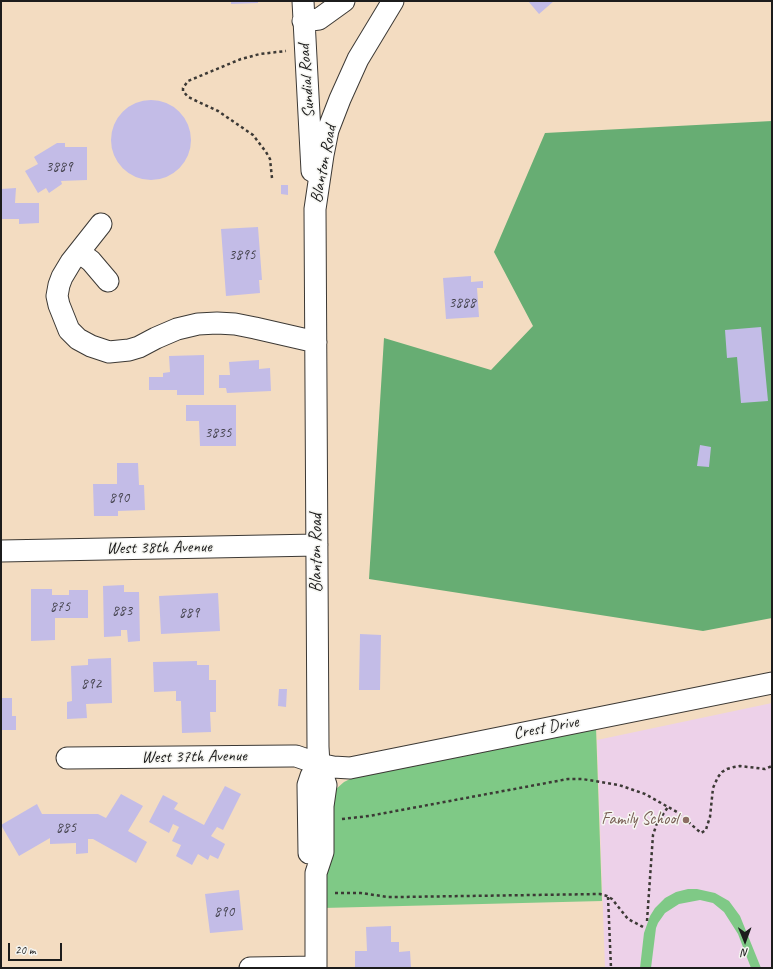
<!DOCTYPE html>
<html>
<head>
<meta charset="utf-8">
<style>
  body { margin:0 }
  #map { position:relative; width:773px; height:969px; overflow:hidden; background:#f3dcc1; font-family:Caveat,sans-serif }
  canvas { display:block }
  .frame { position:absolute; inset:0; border:2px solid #1c1c1c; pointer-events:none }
  .north { position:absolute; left:725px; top:921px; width:40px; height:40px; -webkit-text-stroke:3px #f6f6f2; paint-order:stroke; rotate:179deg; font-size:11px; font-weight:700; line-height:16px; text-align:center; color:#1c1c1c }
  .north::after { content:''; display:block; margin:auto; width:14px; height:18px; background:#1c1c1c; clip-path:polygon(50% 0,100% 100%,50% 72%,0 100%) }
  .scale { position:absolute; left:8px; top:943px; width:54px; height:18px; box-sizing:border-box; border:2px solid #1c1c1c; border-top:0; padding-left:5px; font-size:12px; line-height:14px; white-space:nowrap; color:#1c1c1c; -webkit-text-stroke:3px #f6f6f2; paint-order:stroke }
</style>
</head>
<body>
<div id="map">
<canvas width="773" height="969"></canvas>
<div class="frame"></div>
<div class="north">N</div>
<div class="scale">20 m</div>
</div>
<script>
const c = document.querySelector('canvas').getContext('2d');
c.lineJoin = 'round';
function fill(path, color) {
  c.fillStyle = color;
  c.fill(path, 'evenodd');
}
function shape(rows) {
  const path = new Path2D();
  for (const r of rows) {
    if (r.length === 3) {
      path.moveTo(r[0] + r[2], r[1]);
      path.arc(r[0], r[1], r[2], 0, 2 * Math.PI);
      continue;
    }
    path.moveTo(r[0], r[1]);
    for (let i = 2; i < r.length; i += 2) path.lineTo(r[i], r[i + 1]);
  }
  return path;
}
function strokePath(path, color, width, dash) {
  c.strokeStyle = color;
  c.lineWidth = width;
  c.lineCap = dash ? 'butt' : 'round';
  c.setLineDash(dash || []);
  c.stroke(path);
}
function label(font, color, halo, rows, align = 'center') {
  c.font = font + ' Caveat,sans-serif';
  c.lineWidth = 3;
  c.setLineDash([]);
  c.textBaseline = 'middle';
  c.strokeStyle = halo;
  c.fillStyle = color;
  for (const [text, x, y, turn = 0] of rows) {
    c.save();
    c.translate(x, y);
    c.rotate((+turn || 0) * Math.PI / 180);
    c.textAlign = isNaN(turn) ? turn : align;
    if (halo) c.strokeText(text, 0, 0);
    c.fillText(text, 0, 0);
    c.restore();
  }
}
const built = shape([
  [772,703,772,968,605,968,597,740]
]);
const green = shape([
  [596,727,602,901,323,908,324,876,336,789,344,782,354,777],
  [688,889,697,889,715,893,729,901,740,916,761,968,751,968,738,934,724,912,713,903,700,900,679,904,665,913,658,923,656,928,651,968,640,968,644,933,650,916,655,908,665,898,676,892]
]);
const forest = shape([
  [772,121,772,618,703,631,369,579,384,338,491,370,533,326,494,252,545,133]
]);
const building = shape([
  [231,1,258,1,258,3,231,4],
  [528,1,554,1,539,14],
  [151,140,40],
  [57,143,65,143,65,147,87,147,87,180,61,181,62,184,49,193,46,188,38,193,25,171,38,164,34,157],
  [281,185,288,185,288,195,281,194],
  [16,188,15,203,39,203,39,223,19,224,19,219,1,219,1,189],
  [258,227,262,280,259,280,260,293,226,296,221,229],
  [471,276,471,282,483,281,483,288,477,288,479,317,446,319,443,278],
  [761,327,768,401,741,403,737,357,727,358,725,330],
  [204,355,204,395,177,395,177,390,149,390,149,377,163,377,163,373,170,372,169,356],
  [259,360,259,369,270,368,271,391,227,393,226,388,219,388,219,375,230,375,229,362],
  [186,405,236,405,236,446,200,446,199,421,186,421],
  [700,445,711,447,709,467,697,466],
  [117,463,138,463,139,485,144,485,145,510,118,511,118,516,94,516,93,484,117,484],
  [124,585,124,592,139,592,140,641,128,642,127,630,121,630,121,636,104,637,103,586],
  [31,589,52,589,52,595,69,595,69,590,88,590,88,618,55,618,55,640,31,641],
  [218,593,220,631,161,634,159,596],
  [360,634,381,635,380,690,359,690],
  [111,658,112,703,86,704,87,718,67,719,67,702,72,701,71,666,88,665,88,659],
  [197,661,197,665,209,665,209,680,216,680,216,712,210,712,211,732,182,733,181,701,176,701,176,691,154,692,153,662],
  [279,689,287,689,286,707,278,706],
  [1,698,12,698,12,716,16,716,16,730,1,730],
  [225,786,241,794,223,830,217,827,211,836,225,844,218,859,210,855,208,860,198,854,192,865,176,856,181,845,172,841,179,827,173,824,169,833,149,822,163,795,178,803,174,809,204,825],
  [121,794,143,806,128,831,147,842,136,863,93,839,88,839,88,853,76,854,76,843,50,844,50,838,19,856,1,825,37,804,42,814,98,814,106,818],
  [239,890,243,930,210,933,205,894],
  [391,926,391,942,399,942,399,952,410,951,411,967,355,968,355,951,367,951,366,927]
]);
const path = shape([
  [272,178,270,159,266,152,253,135,218,111,188,97,183,91,183,88,188,81,241,59,260,54,286,51],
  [342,819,369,816,568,779,582,779,619,785,645,794,677,812,701,833,706,830,707,826,710,817,713,788,718,777,722,772,727,769,734,767,740,766,765,769,772,766],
  [335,893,361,893,388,897,399,897,600,894,607,896,612,899,628,919,645,928],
  [608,897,611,968],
  [647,921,653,835,657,823,668,807]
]);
const minor = shape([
  [303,1,312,171],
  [303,21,319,19,344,1],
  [101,224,71,262,62,277,59,285,57,296,59,305,69,330,78,339,91,346,109,352,129,350,139,347,156,338,177,329,198,324,217,323,235,324,255,328,316,342],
  [79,252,91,261,108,281],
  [1,551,317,545],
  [67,758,291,756,296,756,319,764,333,767,350,768,772,683],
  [309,853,308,785,311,776,319,764],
  [250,968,316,967],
  [316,968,316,873,323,852,323,806,326,785,319,764,318,747,315,209,323,155,328,130,340,99,358,59,393,1]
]);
const markers = [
  [686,820,4,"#8d6e63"]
];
const numberNames = [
  ["3889",59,167],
  ["3895",242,255],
  ["3888",462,303],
  ["3835",218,433],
  ["890",119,498],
  ["875",60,607],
  ["883",122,611],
  ["889",189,613],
  ["892",91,684],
  ["885",66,828],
  ["890",224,912]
];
const streetNames = [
  ["Sundial Road",307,81,-94],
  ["Blanton Road",324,164,-79],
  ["West 38th Avenue",159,548,-1],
  ["Blanton Road",317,553,-90],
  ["Crest Drive",546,728,-11],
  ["West 37th Avenue",194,757,-1]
];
const educationNames = [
  ["Family School",678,820]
];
fill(built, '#edd1e9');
fill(green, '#7fc986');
fill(forest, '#67ad73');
fill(building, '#c3bce7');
strokePath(minor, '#3c3935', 23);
strokePath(path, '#3c3935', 2.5, [3, 3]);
strokePath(minor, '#fff', 21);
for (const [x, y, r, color] of markers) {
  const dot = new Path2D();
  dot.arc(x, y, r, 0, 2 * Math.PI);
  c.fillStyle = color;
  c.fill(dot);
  strokePath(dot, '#f6f6f2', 1.5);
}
label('15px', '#46444f', null, numberNames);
label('17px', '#1c1c1c', '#f6f6f2', streetNames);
label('17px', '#785e54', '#f6f6f2', educationNames, 'right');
</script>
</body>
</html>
